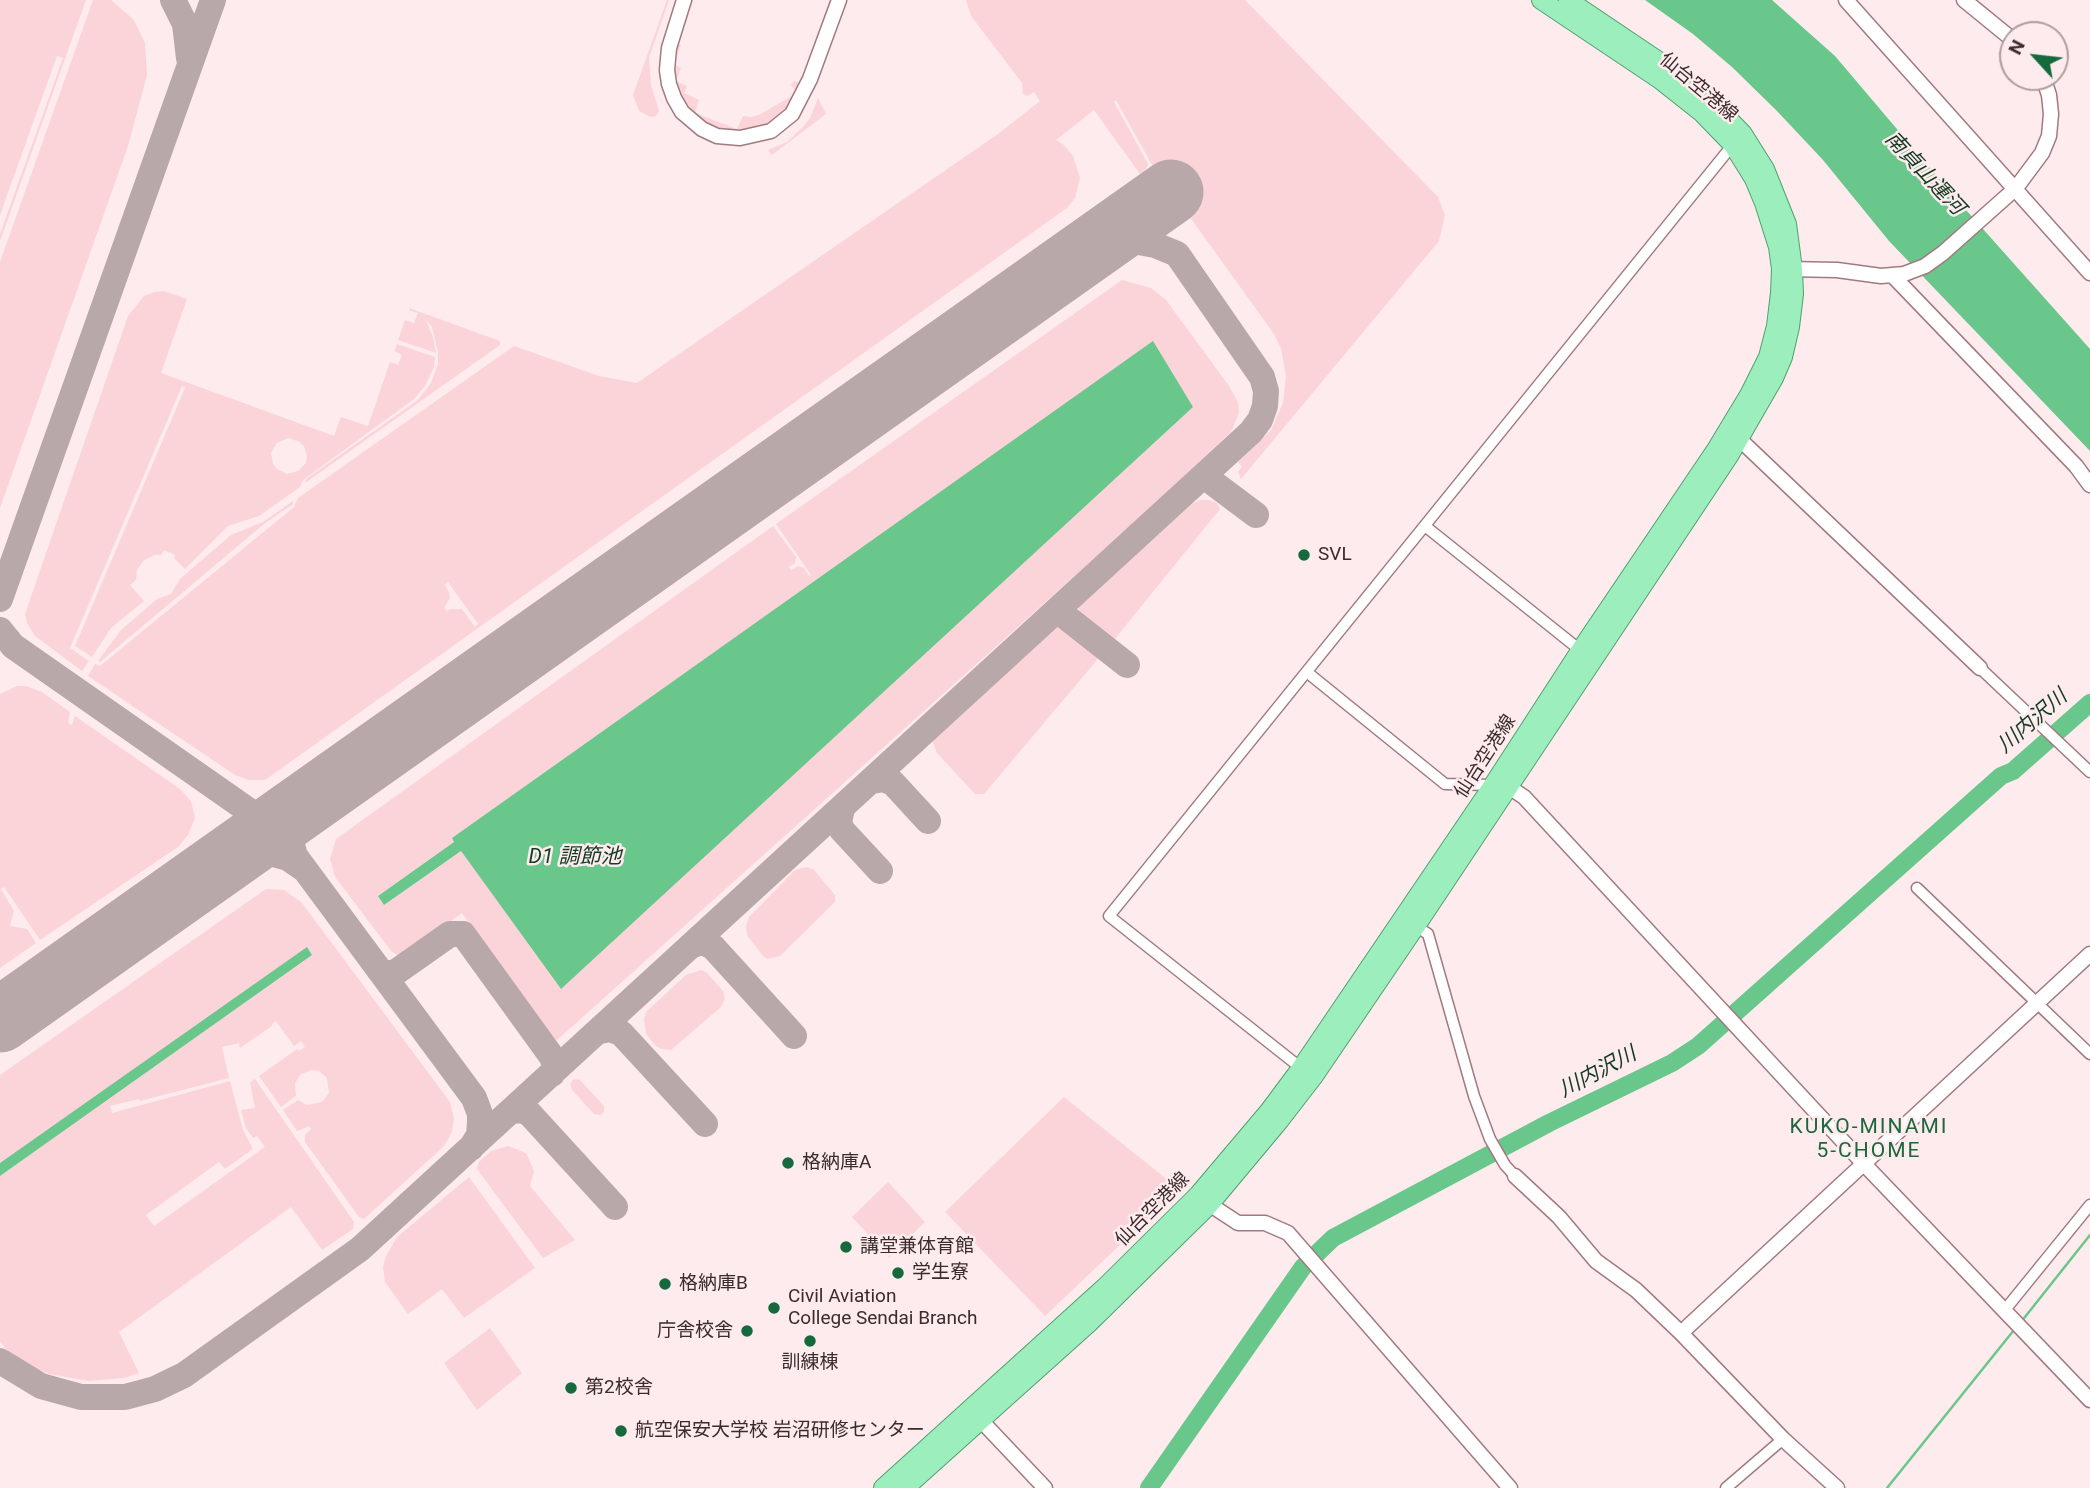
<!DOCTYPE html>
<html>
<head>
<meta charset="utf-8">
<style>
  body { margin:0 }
  #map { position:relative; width:2090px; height:1488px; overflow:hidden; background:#fdebed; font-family:Roboto,sans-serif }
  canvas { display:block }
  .north { position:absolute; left:1999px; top:21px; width:70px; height:70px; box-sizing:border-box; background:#fdebed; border:2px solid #af9ea0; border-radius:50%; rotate:297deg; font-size:19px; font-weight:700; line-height:28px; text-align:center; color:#3b2b2d }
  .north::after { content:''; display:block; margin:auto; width:24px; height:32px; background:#146a3c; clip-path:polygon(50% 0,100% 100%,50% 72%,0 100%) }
</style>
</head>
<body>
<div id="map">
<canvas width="2090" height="1488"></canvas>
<div class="north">N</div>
</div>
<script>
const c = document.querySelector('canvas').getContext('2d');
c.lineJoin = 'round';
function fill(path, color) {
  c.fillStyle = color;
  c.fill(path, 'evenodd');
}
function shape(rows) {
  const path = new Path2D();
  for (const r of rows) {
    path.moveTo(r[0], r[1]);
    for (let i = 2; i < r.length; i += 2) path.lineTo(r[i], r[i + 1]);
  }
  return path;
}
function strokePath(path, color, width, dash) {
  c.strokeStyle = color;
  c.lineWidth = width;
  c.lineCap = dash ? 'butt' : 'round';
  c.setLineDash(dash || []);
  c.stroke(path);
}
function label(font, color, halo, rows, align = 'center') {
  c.font = font + ' Roboto,"Noto Sans JP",sans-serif';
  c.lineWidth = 5;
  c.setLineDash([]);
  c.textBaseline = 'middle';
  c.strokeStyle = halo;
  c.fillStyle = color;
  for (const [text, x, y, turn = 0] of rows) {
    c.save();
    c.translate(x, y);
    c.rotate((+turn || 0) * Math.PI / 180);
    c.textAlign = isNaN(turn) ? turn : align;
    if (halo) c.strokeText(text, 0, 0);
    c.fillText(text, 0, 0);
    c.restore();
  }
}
const green = shape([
  [0,0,86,0,0,241,0,234,63,58,57,56,0,215],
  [93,0,111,0,134,20,145,43,147,75,128,146,0,508,0,262],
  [667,0,669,0,649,58,651,85,659,111,656,116,651,117,639,111,633,95],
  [691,0,693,0,678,43,681,45,674,64,681,68,676,81,687,86,684,93,699,100,695,113,737,129,743,116,751,117,759,115,797,93,791,85,794,81,800,83,830,0,834,0,802,85,792,104,775,120,752,131,727,131,711,126,694,114,685,103,675,81,673,65,674,54,683,22],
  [966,0,1245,0,1438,197,1445,215,1439,241,1241,479,1238,472,1242,467,1238,462,1271,430,1283,403,1286,376,1281,348,1274,334,1151,163,1116,100,1114,102,1148,164,1146,169,1140,174,1094,110,1056,140,1064,145,1073,156,1080,178,1075,198,1067,208,265,780,248,780,235,775,88,676,95,664,100,666,294,507,298,498,514,346,599,376,637,383,998,134,1040,101,1034,92,1028,96,1023,94,1022,83,971,16],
  [448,582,478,624,475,627,462,609,450,609,447,611,444,608,450,598,449,592,445,585],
  [818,98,826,114,772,155,768,150,787,142,804,126,810,118],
  [1122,280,1151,288,1166,300,1229,386,1238,402,1239,413,1231,432,1117,538,556,1041,552,1039,462,913,406,954,398,955,392,952,335,877,330,859,336,839,773,526,796,557,795,563,789,567,791,570,798,566,804,568,809,576,811,575,776,524],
  [1153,342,561,989,461,851,384,905,378,896,454,842,452,838],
  [164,291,187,299,161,373,334,436,341,417,368,426,390,362,398,365,402,355,394,351,397,344,435,357,434,367,425,386,414,399,303,480,300,487,259,516,228,526,185,569,174,558,175,555,164,550,161,555,154,555,143,561,137,570,136,580,130,585,144,601,111,628,92,657,75,646,185,388,182,386,70,648,89,661,82,671,35,636,27,623,25,614,128,316,144,296,155,292],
  [288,438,300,442,304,446,307,457,306,463,298,471,287,474,277,469,273,464,271,453,277,443],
  [409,308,500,341,500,345,305,483,306,479,418,400,431,383,438,364,438,352,432,327,426,320,433,337,436,353,398,340,405,320,414,323,418,313,409,310],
  [1200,500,1209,500,1217,503,1220,509,1114,640,1107,639,1082,618,1078,613,1079,606,1192,504],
  [293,501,293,504,264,524,100,662,98,661,121,630,157,599,171,594,180,579,231,535,263,522],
  [1062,624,1069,625,1103,653,984,794,975,794,937,753,933,743,935,736,1056,626],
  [17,686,26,686,42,692,70,712,68,723,72,725,75,716,180,789,191,801,195,818,188,835,178,847,40,940,4,887,1,889,14,911,10,926,27,929,36,943,0,968,0,694],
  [807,867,814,870,835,895,835,902,780,956,768,959,763,956,747,935,746,926,749,917,795,870],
  [266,889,284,890,302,903,450,1102,454,1118,452,1132,444,1146,364,1219,359,1217,305,1142,305,1135,311,1129,309,1126,297,1131,283,1110,298,1100,307,1105,322,1102,329,1093,327,1078,319,1071,312,1070,301,1074,295,1083,296,1096,281,1107,259,1076,297,1049,299,1051,305,1047,301,1041,294,1046,276,1021,272,1024,272,1026,240,1048,239,1043,222,1047,229,1078,140,1101,139,1099,110,1106,112,1113,230,1081,243,1130,253,1149,225,1169,219,1162,146,1215,154,1226,265,1147,257,1136,253,1138,246,1128,241,1110,255,1108,250,1083,255,1079,354,1222,353,1229,322,1250,291,1207,119,1332,139,1373,124,1378,89,1381,49,1374,31,1366,8,1351,0,1342,0,1176,312,955,307,948,0,1163,0,1075],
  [701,970,707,973,723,991,725,999,721,1007,671,1050,662,1049,656,1046,646,1034,644,1018,647,1011,686,975],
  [574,1079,580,1080,604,1106,604,1112,601,1115,594,1114,572,1090,570,1084],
  [1064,1097,1179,1189,1045,1316,945,1212],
  [508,1146,526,1153,534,1171,530,1186,575,1240,543,1258,477,1169,479,1162,491,1151],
  [469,1177,535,1268,464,1318,442,1289,408,1314,385,1282,383,1267,386,1256,397,1237],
  [888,1182,925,1222,889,1257,852,1217],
  [490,1328,522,1373,477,1410,444,1363]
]);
const water = shape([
  [1645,0,1772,0,1835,56,1958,201,2090,349,2090,451,1889,241,1823,160,1777,111,1732,67,1693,34],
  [1153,341,1193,407,561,989,461,851,384,905,378,896,454,842,452,838],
  [307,947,312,955,0,1176,0,1163]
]);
const stream = shape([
  [2021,1322,2090,1235],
  [1887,1488,2014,1330]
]);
const river = shape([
  [1149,1488,1303,1267,1333,1238,1549,1123,1672,1063,1698,1046,2001,776,2013,771,2090,703]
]);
const taxiway = shape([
  [173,0,185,24,189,58],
  [1204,476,1256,515],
  [0,599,213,0],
  [1057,610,1127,665],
  [0,630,13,646,252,813,270,818,293,813],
  [872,781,884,779,893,783,928,821],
  [307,804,297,816,292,831,291,841,295,856,474,1098,480,1114,480,1122,479,1135,471,1148],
  [842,809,839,821,842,830,880,871],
  [225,862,247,853,266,852,288,858,304,869],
  [693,945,702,942,713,947,794,1036],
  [379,970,387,974,396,972,450,934,463,934,552,1057,555,1066,552,1074],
  [600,1031,609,1029,621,1033,705,1124],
  [512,1111,520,1110,529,1113,615,1207],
  [0,1361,41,1386,81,1397,125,1397,155,1389,184,1375,360,1249,1251,432,1260,420,1265,406,1266,391,1262,377,1177,254,1155,245,1128,240,1109,241,1095,246]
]);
const runway = shape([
  [0,1020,1171,192]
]);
const minor = shape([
  [1425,526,1585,654],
  [1980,668,2090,772],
  [1308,673,1445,784,1493,785],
  [1917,888,2090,1054],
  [1413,924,1428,934,1474,1096,1490,1139,1505,1165,1515,1176],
  [1301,1068,1109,916,1735,142],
  [2004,1311,2090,1205],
  [1726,1488,1783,1439]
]);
const tertiary = shape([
  [684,0,669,48,667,70,669,84,674,98,682,112,702,129,717,136,740,138,771,131,792,114,810,79,839,0],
  [1846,0,2090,273],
  [1964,0,2013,40],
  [1786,269,1837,270,1881,276,1904,274,1925,266,1943,253,2016,188,2042,153,2049,136,2051,114,2049,95,2043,77],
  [1892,275,2076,466,2090,485],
  [1733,433,1980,668],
  [1501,786,1509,787,1524,797,1864,1164,2090,1400],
  [1515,1176,1559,1217,1596,1261,1636,1290,1681,1333,1783,1439,1837,1488],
  [1203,1200,1238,1223,1265,1223,1288,1233,1510,1488],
  [1681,1333,2090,954],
  [974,1413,1045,1488]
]);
const primary = shape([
  [883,1488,1105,1287,1198,1195,1269,1111,1301,1068,1493,785,1580,651,1717,448,1749,395,1768,357,1776,326,1780,293,1781,269,1778,247,1764,203,1754,179,1733,145,1702,113,1659,79,1541,0],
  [905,1488,1089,1323,1209,1205,1280,1120,1314,1076,1416,926,1729,456,1774,378,1783,357,1790,327,1794,294,1793,269,1787,224,1765,169,1743,134,1715,105,1675,72,1568,0]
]);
const markers = [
  [1304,555,7,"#146a3c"],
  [788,1163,7,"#146a3c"],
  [846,1247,7,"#146a3c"],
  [898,1273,7,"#146a3c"],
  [665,1284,7,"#146a3c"],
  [774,1308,7,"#146a3c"],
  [747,1331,7,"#146a3c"],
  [810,1341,7,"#146a3c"],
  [571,1388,7,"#146a3c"],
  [621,1431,7,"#146a3c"]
];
const streetNames = [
  ["仙台空港線",1698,88,40],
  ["仙台空港線",1486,757,-57],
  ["仙台空港線",1153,1210,-45]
];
const poiNames = [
  ["SVL",1318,555],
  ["格納庫A",802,1163],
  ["講堂兼体育館",860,1247],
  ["学生寮",912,1273],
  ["格納庫B",679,1284],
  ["Civil Aviation",788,1297],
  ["College Sendai Branch",788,1319],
  ["庁舎校舎",733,1331,"right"],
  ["訓練棟",810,1363,"center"],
  ["第2校舎",585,1388],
  ["航空保安大学校 岩沼研修センター",635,1431]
];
const waterNames = [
  ["南貞山運河",1924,174,47],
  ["川内沢川",2033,722,-41],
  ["D1 調節池",575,858],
  ["川内沢川",1598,1073,-28]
];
const neighbourhoodNames = [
  ["KUKO-MINAMI",1869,1128],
  ["5-CHOME",1869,1152]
];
fill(green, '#fbd4d9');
fill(water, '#69c78b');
strokePath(stream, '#69c78b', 2.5);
strokePath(river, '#69c78b', 18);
strokePath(taxiway, '#b9a8aa', 26);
strokePath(runway, '#b9a8aa', 65);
strokePath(minor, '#a17a7f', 13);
strokePath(tertiary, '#a17a7f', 17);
strokePath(primary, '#4fa26e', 20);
strokePath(minor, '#fff', 10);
strokePath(tertiary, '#fff', 14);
strokePath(primary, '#9ceebd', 18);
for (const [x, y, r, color] of markers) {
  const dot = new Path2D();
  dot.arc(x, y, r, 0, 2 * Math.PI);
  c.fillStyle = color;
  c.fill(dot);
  strokePath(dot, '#fdebed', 2.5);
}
label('19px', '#3b2b2d', '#fdebed', streetNames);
label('19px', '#3b2b2d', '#fdebed', poiNames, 'left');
label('italic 21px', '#133a22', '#fdebed', waterNames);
c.letterSpacing = '2px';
label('21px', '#1c673c', '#fdebed', neighbourhoodNames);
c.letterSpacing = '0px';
</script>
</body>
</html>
